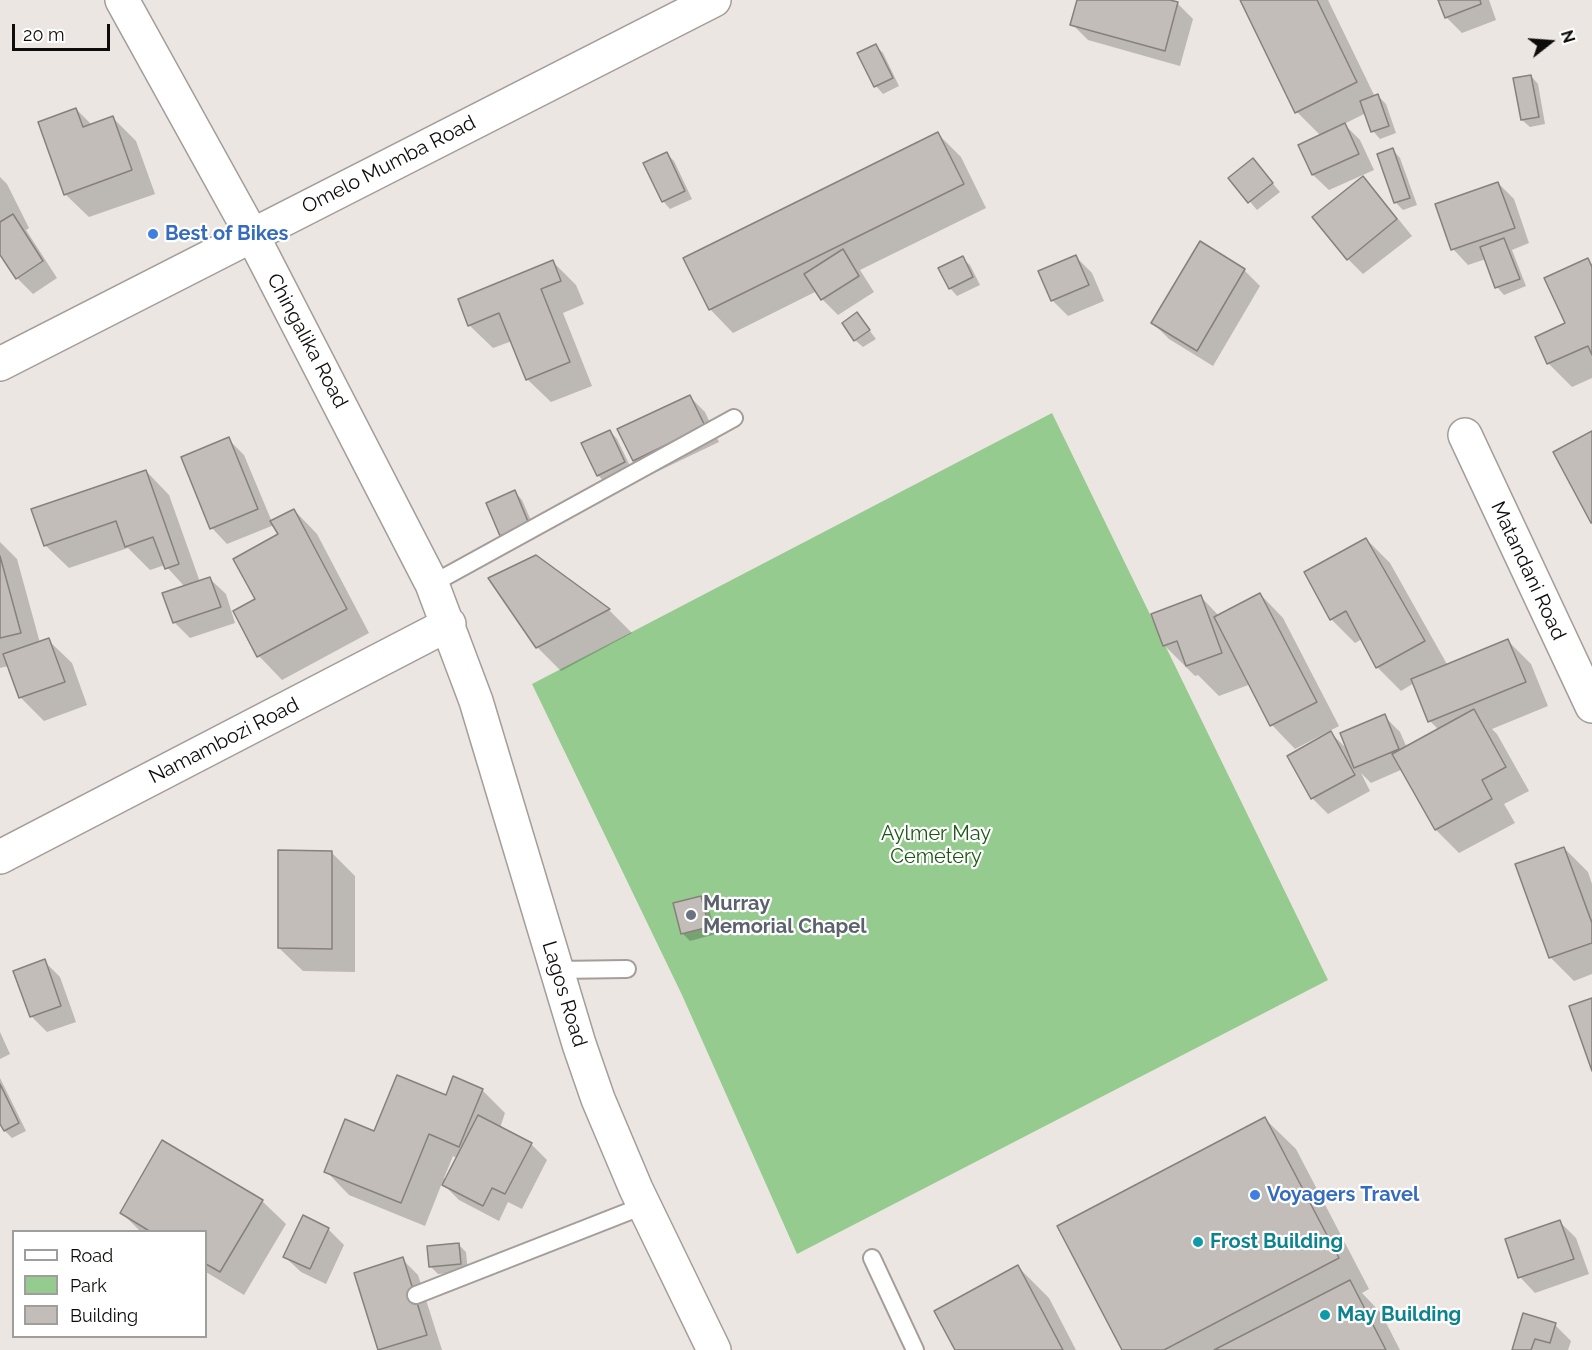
<!DOCTYPE html>
<html>
<head>
<meta charset="utf-8">
<style>
  body { margin:0 }
  #map { position:relative; width:1592px; height:1350px; overflow:hidden; background:#ece6e2; font-family:Raleway,sans-serif }
  canvas { display:block }
  .legend { position:absolute; left:12px; top:1230px; width:195px; height:108px; box-sizing:border-box; background:#fff; border:2px solid #9f9e9d; margin:0; padding:8px 10px; list-style:none; font-size:18px; color:#0e0c0a }
  .legend li { display:flex; align-items:center; gap:12px; height:30px }
  .legend b { width:30px; border:2px solid #9f9e9d }
  .north { position:absolute; left:1520px; top:12px; width:60px; height:60px; -webkit-text-stroke:4px #fff; paint-order:stroke; rotate:73deg; font-size:16px; font-weight:700; line-height:24px; text-align:center; color:#0e0c0a }
  .north::after { content:''; display:block; margin:auto; width:21px; height:27px; background:#0e0c0a; clip-path:polygon(50% 0,100% 100%,50% 72%,0 100%) }
  .scale { position:absolute; left:12px; top:24px; width:98px; height:27px; box-sizing:border-box; border:3px solid #0e0c0a; border-top:0; padding-left:8px; font-size:18px; line-height:21px; white-space:nowrap; color:#0e0c0a; -webkit-text-stroke:4px #fff; paint-order:stroke }
</style>
</head>
<body>
<div id="map">
<canvas width="1592" height="1350"></canvas>
<ul class="legend">
<li><b style="height:8px;background:#fff"></b>Road</li>
<li><b style="height:16px;background:#96cb8f"></b>Park</li>
<li><b style="height:16px;background:#c2bdb9"></b>Building</li>
</ul>
<div class="north">N</div>
<div class="scale">20 m</div>
</div>
<script>
const c = document.querySelector('canvas').getContext('2d');
c.lineJoin = 'round';
function fill(path, color) {
  c.fillStyle = color;
  c.fill(path, 'evenodd');
}
function shape(rows) {
  const path = new Path2D();
  for (const r of rows) {
    path.moveTo(r[0], r[1]);
    for (let i = 2; i < r.length; i += 2) path.lineTo(r[i], r[i + 1]);
  }
  return path;
}
function strokePath(path, color, width, dash) {
  c.strokeStyle = color;
  c.lineWidth = width;
  c.lineCap = dash ? 'butt' : 'round';
  c.setLineDash(dash || []);
  c.stroke(path);
}
function label(font, color, halo, rows, align = 'center') {
  c.font = font + ' Raleway,sans-serif';
  c.lineWidth = 4.5;
  c.setLineDash([]);
  c.textBaseline = 'middle';
  c.strokeStyle = halo;
  c.fillStyle = color;
  for (const [text, x, y, turn = 0] of rows) {
    c.save();
    c.translate(x, y);
    c.rotate((+turn || 0) * Math.PI / 180);
    c.textAlign = isNaN(turn) ? turn : align;
    if (halo) c.strokeText(text, 0, 0);
    c.fillText(text, 0, 0);
    c.restore();
  }
}
const green = shape([
  [1052,413,1328,980,797,1254,682,995,532,684]
]);
const shadow = shape([
  [1079,0,1165,0,1177,3,1193,19,1180,66,1088,40,1072,24],
  [1242,0,1328,0,1375,97,1378,96,1386,104,1396,133,1380,139,1373,131,1366,113,1344,124,1360,140,1374,170,1329,190,1313,175,1300,145,1321,136,1297,112],
  [1440,0,1489,0,1496,20,1462,33,1446,17],
  [875,45,883,53,899,86,883,94,876,86,859,54],
  [1531,76,1538,84,1545,124,1530,127,1522,120],
  [76,109,92,125,113,118,136,141,155,194,89,217,65,194],
  [938,134,961,157,986,208,860,270,874,292,838,315,822,299,817,291,733,333,710,309],
  [1393,150,1400,158,1417,205,1403,210,1395,202],
  [667,154,674,161,692,199,670,209,663,201],
  [1253,160,1280,192,1257,210,1230,178],
  [0,177,7,184,29,228,26,230,57,278,33,294,17,278,0,252],
  [1363,178,1378,194,1412,236,1363,274,1348,259],
  [1498,183,1514,199,1529,243,1512,250,1526,286,1504,295,1497,287,1486,259,1468,265,1453,249],
  [1076,257,1092,273,1104,301,1068,316,1052,300],
  [962,258,970,265,980,285,957,296,950,288],
  [1587,260,1592,264,1592,378,1572,387,1549,364,1537,338,1567,324],
  [553,262,576,285,584,304,563,313,592,386,551,402,527,379,512,341,493,348,469,325],
  [1244,270,1260,286,1213,366,1169,339,1153,323],
  [857,314,876,339,863,347,855,340],
  [690,397,705,412,719,442,650,475,634,460],
  [610,431,617,439,632,470,605,483,598,475],
  [228,439,244,455,272,522,294,510,317,534,369,633,282,680,259,656,257,600,280,535,274,525,227,544,212,528],
  [146,471,169,495,200,582,210,579,226,594,235,623,190,638,174,622,185,587,165,565,150,570,128,548,69,568,45,545],
  [515,492,522,500,536,532,509,543,501,535],
  [1366,539,1390,563,1448,666,1508,641,1531,664,1548,706,1492,729,1497,734,1529,791,1504,804,1515,823,1459,853,1436,830,1403,769,1371,783,1361,773,1370,791,1328,814,1312,798,1331,733,1349,751,1384,716,1400,732,1407,748,1439,730,1430,721,1414,683,1401,691,1377,667,1362,639,1355,643,1331,619],
  [0,542,17,559,40,643,48,640,72,663,87,705,44,721,20,697,9,666,0,668],
  [536,557,609,610,632,633,561,671,537,647,490,579],
  [1260,594,1283,618,1339,726,1295,749,1272,725,1251,684,1219,696,1198,675,1195,676,1164,645,1201,597,1219,616],
  [1564,848,1588,872,1592,884,1592,974,1574,981,1550,957],
  [331,852,355,876,355,972,303,971,279,948],
  [701,897,708,905,716,934,690,941,682,933],
  [44,961,60,977,76,1022,47,1032,31,1016],
  [0,1032,10,1054,0,1059],
  [0,1078,26,1131,12,1138,5,1131,0,1121],
  [482,1090,505,1113,500,1128,531,1144,547,1160,522,1209,508,1202,499,1221,459,1200,442,1183,425,1226,349,1195,326,1171,375,1133,447,1097],
  [453,1156,457,1158,446,1179,444,1178],
  [1265,1119,1296,1149,1369,1289,1362,1293,1381,1313,1400,1350,1124,1350],
  [262,1201,286,1224,244,1295,206,1272,206,1232,141,1232,122,1213],
  [1560,1222,1576,1238,1589,1274,1535,1293,1520,1277],
  [328,1229,344,1245,326,1284,301,1272,285,1257],
  [459,1245,466,1252,468,1272,438,1274,430,1266],
  [402,1259,418,1275,442,1350,380,1350,356,1274],
  [1018,1267,1049,1298,1076,1350,956,1350],
  [1555,1325,1571,1341,1568,1350,1513,1350]
]);
const building = shape([
  [1077,0,1170,0,1178,2,1165,51,1070,25,1077,0],
  [1240,0,1317,0,1357,82,1295,113,1240,0],
  [1438,0,1480,0,1481,4,1445,18,1438,0],
  [876,44,893,78,874,87,857,53,876,44],
  [1531,75,1539,117,1521,120,1513,78,1531,75],
  [1378,94,1389,126,1371,132,1360,101,1378,94],
  [76,108,83,127,113,116,132,170,64,195,38,122,76,108],
  [1345,123,1359,154,1312,175,1298,145,1345,123],
  [938,132,964,184,709,310,683,258,938,132],
  [1393,148,1410,198,1394,203,1377,154,1393,148],
  [667,152,685,191,662,202,643,163,667,152],
  [1253,158,1273,183,1248,203,1228,178,1253,158],
  [1363,176,1397,219,1347,260,1312,217,1363,176],
  [1498,182,1515,228,1451,250,1435,204,1498,182],
  [13,214,43,261,16,279,0,255,0,222,13,214],
  [1504,238,1520,279,1495,288,1480,247,1504,238],
  [1200,241,1245,269,1197,351,1151,323,1200,241],
  [843,249,859,276,821,300,804,274,843,249],
  [1076,255,1089,285,1051,301,1038,271,1076,255],
  [963,256,973,277,949,289,938,268,963,256],
  [1588,258,1592,267,1592,355,1588,346,1547,364,1535,337,1565,323,1544,278,1588,258],
  [553,260,561,281,541,289,570,362,526,380,499,313,468,326,458,299,553,260],
  [857,312,870,330,854,341,842,323,857,312],
  [690,395,705,426,633,461,617,429,690,395],
  [610,430,625,462,597,476,581,443,610,430],
  [1592,431,1592,523,1591,523,1553,452,1592,431],
  [229,437,258,509,210,529,181,457,229,437],
  [146,470,179,564,165,569,153,537,125,547,116,521,44,546,31,509,146,470],
  [515,490,529,524,500,536,486,503,515,490],
  [294,509,347,609,257,657,233,611,255,599,233,559,278,534,270,521,294,509],
  [1366,538,1425,641,1376,668,1346,611,1330,620,1304,572,1366,538],
  [536,555,610,609,536,648,488,578,536,555],
  [0,556,21,633,0,638,0,556],
  [210,577,221,607,173,623,162,593,210,577],
  [1260,593,1317,702,1270,726,1214,617,1260,593],
  [1201,595,1222,653,1186,666,1177,641,1163,646,1151,614,1201,595],
  [49,638,65,682,19,698,3,654,49,638],
  [1508,639,1526,682,1428,722,1411,679,1508,639],
  [1474,709,1506,767,1482,780,1492,799,1435,830,1392,754,1474,709],
  [1385,714,1399,749,1354,768,1340,733,1385,714],
  [1331,731,1355,775,1311,799,1287,756,1331,731],
  [1564,847,1592,923,1592,943,1549,958,1515,864,1564,847],
  [278,850,332,851,332,949,278,948,278,850],
  [701,896,709,927,681,934,673,903,701,896],
  [45,959,61,1006,30,1017,13,971,45,959],
  [1592,998,1592,1071,1569,1006,1592,998],
  [397,1075,446,1095,453,1076,483,1089,459,1147,429,1134,401,1203,324,1172,345,1119,374,1131,397,1075],
  [0,1084,19,1123,4,1131,0,1124,0,1084],
  [478,1115,532,1143,505,1194,492,1188,483,1206,442,1185,478,1115],
  [1265,1117,1339,1258,1164,1350,1122,1350,1057,1226,1265,1117],
  [162,1140,263,1200,220,1272,206,1264,206,1232,151,1232,120,1213,162,1140],
  [303,1215,329,1228,310,1269,283,1257,303,1215],
  [1560,1220,1574,1259,1518,1278,1505,1239,1560,1220],
  [459,1243,461,1264,429,1267,427,1246,459,1243],
  [403,1257,427,1335,378,1350,354,1273,403,1257],
  [1018,1265,1063,1350,955,1350,934,1311,1018,1265],
  [1350,1280,1386,1350,1214,1350,1350,1280],
  [1523,1313,1556,1323,1550,1343,1535,1339,1531,1350,1512,1350,1523,1313]
]);
const service = shape([
  [432,584,734,418],
  [557,970,627,969],
  [872,1258,915,1350],
  [416,1295,643,1206]
]);
const minor = shape([
  [122,0,252,235,432,584,476,701,579,1044,598,1099,636,1189,714,1350],
  [0,364,714,0],
  [1465,435,1592,706],
  [0,857,449,624]
]);
const markers = [
  [153,234,6,"#3f7fe0"],
  [691,915,6,"#6b7280"],
  [1255,1195,6,"#3f7fe0"],
  [1198,1242,6,"#0f9aa8"],
  [1325,1315,6,"#0f9aa8"]
];
const streetNames = [
  ["Omelo Mumba Road",389,165,-27],
  ["Chingalika Road",307,341,62],
  ["Matandani Road",1528,571,65],
  ["Namambozi Road",224,741,-27],
  ["Lagos Road",564,994,73]
];
const shopNames = [
  ["Best of Bikes",165,234],
  ["Voyagers Travel",1267,1195]
];
const parkNames = [
  ["Aylmer May",936,834],
  ["Cemetery",936,857]
];
const worshipNames = [
  ["Murray",703,904],
  ["Memorial Chapel",703,927]
];
const cultureNames = [
  ["Frost Building",1210,1242],
  ["May Building",1337,1315]
];
fill(green, '#96cb8f');
fill(shadow, '#0003');
fill(building, '#c2bdb9');
strokePath(building, '#86817d', 1.5);
strokePath(service, '#a49d9a', 20);
strokePath(minor, '#a49d9a', 36);
strokePath(service, '#fff', 16);
strokePath(minor, '#fff', 33);
for (const [x, y, r, color] of markers) {
  const dot = new Path2D();
  dot.arc(x, y, r, 0, 2 * Math.PI);
  c.fillStyle = color;
  c.fill(dot);
  strokePath(dot, '#fff', 2);
}
label('20px', '#0e0c0a', '#fff', streetNames);
label('bold 20px', '#366cbe', '#fff', shopNames, 'left');
label('20px', '#175a0f', '#fff', parkNames);
label('bold 20px', '#5b616d', '#fff', worshipNames, 'left');
label('bold 20px', '#0d838f', '#fff', cultureNames, 'left');
</script>
</body>
</html>
